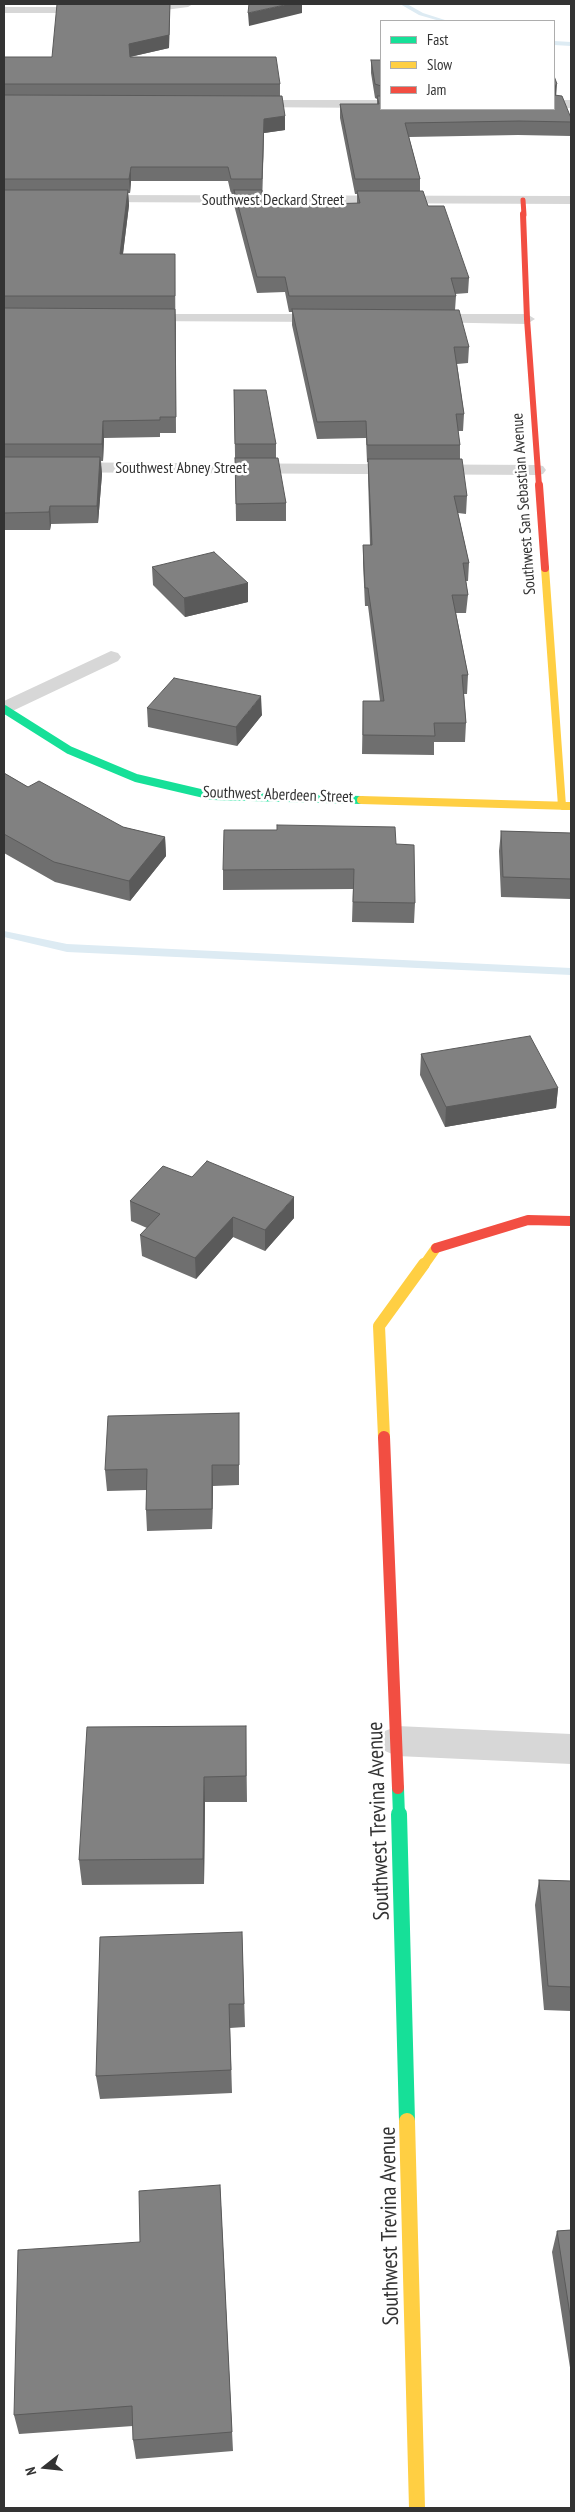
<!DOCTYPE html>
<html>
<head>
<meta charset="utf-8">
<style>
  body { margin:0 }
  #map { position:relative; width:575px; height:2512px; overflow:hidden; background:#fff; font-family:"PT Sans Narrow",sans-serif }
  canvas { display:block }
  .frame { position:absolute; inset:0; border:5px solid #333; pointer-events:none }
  .legend { position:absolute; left:380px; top:20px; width:175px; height:90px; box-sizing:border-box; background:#fff; border:1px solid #adadad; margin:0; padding:6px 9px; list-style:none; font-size:15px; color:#333 }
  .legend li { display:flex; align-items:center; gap:10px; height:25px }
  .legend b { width:25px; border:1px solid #adadad }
  .north { position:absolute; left:20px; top:2442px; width:50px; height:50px; -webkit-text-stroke:4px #fff; paint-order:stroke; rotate:254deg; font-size:14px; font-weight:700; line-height:20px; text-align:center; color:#333 }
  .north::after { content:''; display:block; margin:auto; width:18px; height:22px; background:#333; clip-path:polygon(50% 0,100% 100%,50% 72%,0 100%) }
</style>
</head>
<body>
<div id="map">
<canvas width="575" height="2512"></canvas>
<div class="frame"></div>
<ul class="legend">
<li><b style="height:6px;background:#16e098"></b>Fast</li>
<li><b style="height:6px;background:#ffcf43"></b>Slow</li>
<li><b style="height:6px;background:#f24e42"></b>Jam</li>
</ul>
<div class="north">N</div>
</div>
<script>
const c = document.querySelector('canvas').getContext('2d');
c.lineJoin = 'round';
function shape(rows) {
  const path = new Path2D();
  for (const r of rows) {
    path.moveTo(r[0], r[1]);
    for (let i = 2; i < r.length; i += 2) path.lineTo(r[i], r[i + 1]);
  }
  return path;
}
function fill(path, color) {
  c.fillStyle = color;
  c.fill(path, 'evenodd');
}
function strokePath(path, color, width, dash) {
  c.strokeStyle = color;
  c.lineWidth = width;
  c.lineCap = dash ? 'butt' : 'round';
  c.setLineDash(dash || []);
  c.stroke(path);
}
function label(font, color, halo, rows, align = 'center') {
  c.font = font + ' "PT Sans Narrow",sans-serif';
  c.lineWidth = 5;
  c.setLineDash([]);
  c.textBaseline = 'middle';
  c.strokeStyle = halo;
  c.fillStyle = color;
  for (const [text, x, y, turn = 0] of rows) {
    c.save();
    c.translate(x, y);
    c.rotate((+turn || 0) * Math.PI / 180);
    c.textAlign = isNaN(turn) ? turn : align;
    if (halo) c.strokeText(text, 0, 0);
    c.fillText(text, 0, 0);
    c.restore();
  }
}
const stream = shape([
  [400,4,407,4,423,13,448,21,440,21,419,15,400,4],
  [554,41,571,42,571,46,554,45,554,41],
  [4,931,67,944,571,968,571,975,67,952,4,937,4,931]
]);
const street = shape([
  [165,4,193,4,188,7,142,13,4,13,4,7,142,7,165,4],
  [245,100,381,100,381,108,241,107,239,104,245,100],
  [554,100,571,100,571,108,554,108,554,100],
  [90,195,571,196,571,204,85,202,83,199,85,196,90,195],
  [139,314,328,314,335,318,328,322,134,321,132,318,134,315,139,314],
  [424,314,527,314,535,319,527,324,419,322,416,319,419,316,424,314],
  [4,462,537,465,543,466,546,470,543,474,537,475,4,472,4,462],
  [111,651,118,653,121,657,118,661,4,715,4,701,111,651],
  [397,1726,571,1734,571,1764,397,1756,385,1751,380,1741,385,1731,397,1726]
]);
const fastFar2 = shape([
  [4,709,69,750,136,778,213,796,361,800]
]);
const fastFar1 = shape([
  [398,1788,399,1816]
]);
const fast = shape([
  [399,1814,407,2121]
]);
const slowFar3 = shape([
  [545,568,562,806],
  [361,800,571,806]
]);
const slowFar2 = shape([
  [424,1265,436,1248]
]);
const slowFar1 = shape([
  [384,1437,379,1326,424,1264]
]);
const slow = shape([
  [407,2121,417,2508]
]);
const jamFar4 = shape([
  [523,200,524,215]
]);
const jamFar3 = shape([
  [523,214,527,319,539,486]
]);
const jamFar2 = shape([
  [539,485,545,568]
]);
const jamFar1 = shape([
  [436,1248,528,1220,571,1221]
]);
const jam = shape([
  [384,1437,398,1788]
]);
const wall = shape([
  [170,11,169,48,130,57,280,84,280,96,285,116,285,130,264,133,262,206,357,203,357,194,355,194,340,118,340,104,377,104,377,99,375,98,371,73,371,60,381,60,381,109,556,96,571,118,571,136,518,135,409,137,420,179,420,191,428,206,469,278,468,293,455,294,456,296,455,310,469,347,468,363,457,364,464,414,463,431,458,431,460,445,460,459,467,496,466,514,458,513,469,563,468,581,466,581,468,595,466,613,456,613,468,675,467,694,464,694,466,723,465,742,434,742,434,755,362,754,363,701,380,701,368,606,365,606,363,563,363,545,370,545,368,476,368,462,367,462,366,438,317,439,292,325,292,312,289,312,285,292,257,293,234,205,234,194,231,194,228,181,131,181,130,193,128,193,129,205,123,254,175,254,176,433,160,433,160,437,104,438,103,461,101,461,102,474,98,523,51,524,50,530,4,530,4,57,52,57],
  [234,390,276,444,276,458,286,503,286,521,236,521],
  [152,567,248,583,248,602,185,617,153,585],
  [147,708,262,715,237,746,148,727],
  [4,773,28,787,123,827,165,837,166,856,130,901,55,882,4,853],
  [501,831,571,833,571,899,501,897,499,851],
  [396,844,415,903,414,923,352,922,353,889,223,890,223,870],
  [421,1054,558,1088,556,1108,445,1127,420,1075],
  [192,1177,294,1218,265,1251,233,1237,196,1279,142,1256,140,1235,147,1228,131,1221,130,1201],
  [239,1434,239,1485,213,1486,212,1529,147,1531,146,1510,147,1490,107,1491,105,1470],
  [246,1726,247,1802,205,1802,204,1884,82,1885,79,1860],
  [539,1880,571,1881,571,2011,544,2010,535,1905],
  [242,1932,245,2027,230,2028,232,2093,100,2099,96,2076],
  [220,2185,233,2451,136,2459,133,2440,133,2426,19,2434,14,2415,140,2242],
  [571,2230,571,2374,552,2252,557,2231]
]);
const shadedWall = shape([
  [170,4,169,48,129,57,129,44],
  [289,4,302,4,302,13,249,26,248,13],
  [557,84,556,98,554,99,554,86],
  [285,116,285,130,264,133,262,194,264,119],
  [131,167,131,181,130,193,129,179],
  [128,190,129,205,121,269,120,254],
  [175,309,176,325,176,433,176,417],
  [103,421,104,438,103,461,102,444],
  [100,457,102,474,98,523,97,506],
  [50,506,51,524,50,530,49,512],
  [248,583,248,602,185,617,184,598],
  [261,696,262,715,237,746,236,727],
  [165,837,166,856,130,901,129,881],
  [558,1088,556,1108,445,1127,446,1107],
  [294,1197,294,1218,265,1251,265,1230],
  [233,1217,233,1237,196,1279,195,1258],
  [212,1465,213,1486,212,1529],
  [204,1777,205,1802,204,1884,203,1859]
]);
const building = shape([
  [57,4,170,4,169,35,129,44,130,57,276,57,280,84,4,84,4,57,52,57,57,4],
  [249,4,289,4,248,13,249,4],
  [371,60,381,60,381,86,375,84,371,60],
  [554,76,557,84,554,86,554,76],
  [4,95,282,96,285,116,264,119,262,179,231,179,228,167,131,167,129,179,4,179,4,95],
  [554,95,562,96,571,118,571,122,519,121,405,123,420,179,355,179,340,104,379,104,377,96,381,96,381,109,554,109,554,95],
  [4,190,128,190,120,254,175,254,175,296,4,296,4,190],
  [234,190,262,190,261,206,360,203,357,191,423,191,428,206,444,206,469,278,451,278,456,296,289,296,285,277,257,277,234,190],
  [4,308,175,309,176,417,160,417,160,420,103,421,102,444,4,444,4,308],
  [292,309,459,310,469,347,454,347,464,414,456,414,460,445,367,445,366,421,317,422,292,309],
  [234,390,266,390,276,444,235,444,234,390],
  [4,457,100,457,97,506,50,506,49,512,4,513,4,457],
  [235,458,278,458,286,503,236,504,235,458],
  [368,459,462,459,467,496,454,496,469,563,463,563,468,595,452,595,468,675,462,675,466,723,434,723,435,736,363,735,363,701,384,701,368,588,365,588,363,545,372,545,368,459],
  [214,552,248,583,184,598,152,567,214,552],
  [174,678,261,696,236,727,147,708,174,678],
  [4,773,28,787,39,781,123,827,165,837,129,881,54,862,4,834,4,773],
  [277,825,395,827,396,844,414,845,415,903,353,902,354,869,223,870,224,830,277,830,277,825],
  [501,831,571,833,571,879,503,877,501,831],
  [530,1036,558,1088,446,1107,421,1054,530,1036],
  [207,1161,294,1197,265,1230,233,1217,195,1258,140,1235,160,1214,130,1201,163,1166,192,1177,207,1161],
  [239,1413,239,1465,212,1465,212,1509,146,1510,147,1469,105,1470,108,1416,239,1413],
  [246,1726,246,1776,204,1777,203,1859,79,1860,87,1727,246,1726],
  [539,1880,571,1881,571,1987,548,1986,539,1880],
  [242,1932,244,2004,229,2004,231,2070,96,2076,100,1937,242,1932],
  [220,2185,232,2432,133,2440,132,2406,14,2415,18,2250,140,2242,139,2191,220,2185],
  [571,2230,571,2321,557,2231,571,2230]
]);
const farStreetnames = [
  ["Southwest Deckard Street",273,200],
  ["Southwest Abney Street",181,468],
  ["Southwest San Sebastian Avenue",524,504,-94],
  ["Southwest Aberdeen Street",278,795,2]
];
const nearStreetnames = [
  ["Southwest Trevina Avenue",379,1821,-92],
  ["Southwest Trevina Avenue",390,2226,-91]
];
fill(stream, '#ddebf3');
fill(street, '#d7d7d7');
strokePath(fastFar2, '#16e098', 8);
strokePath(fastFar1, '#16e098', 12);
strokePath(fast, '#16e098', 16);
strokePath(slowFar3, '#ffcf43', 8);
strokePath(slowFar2, '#ffcf43', 10);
strokePath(slowFar1, '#ffcf43', 12);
strokePath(slow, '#ffcf43', 16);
strokePath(jamFar4, '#f24e42', 5);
strokePath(jamFar3, '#f24e42', 6);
strokePath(jamFar2, '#f24e42', 8);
strokePath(jamFar1, '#f24e42', 10);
strokePath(jam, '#f24e42', 12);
fill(wall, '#6f6f6f');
fill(shadedWall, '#5a5a5a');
fill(building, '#818181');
strokePath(building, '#5a5a5a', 1);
label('16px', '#333', '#fff', farStreetnames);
label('22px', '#333', '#fff', nearStreetnames);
</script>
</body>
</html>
